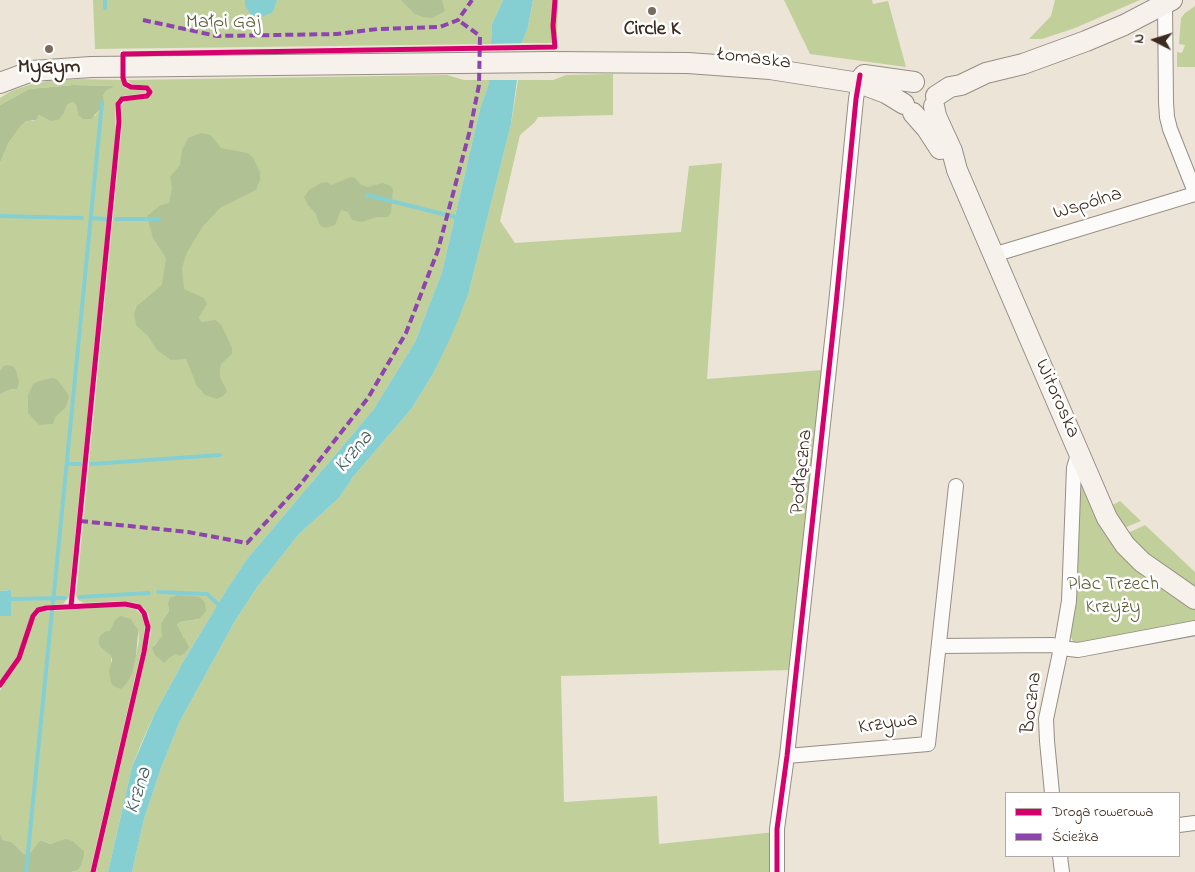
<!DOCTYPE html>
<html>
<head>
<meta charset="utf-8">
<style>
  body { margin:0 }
  #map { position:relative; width:1195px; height:872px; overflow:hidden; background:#ece4d7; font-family:"Indie Flower",sans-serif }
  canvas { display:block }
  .legend { position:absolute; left:1005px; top:792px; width:175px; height:65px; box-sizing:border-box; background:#fff; border:1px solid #b1aaa5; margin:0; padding:6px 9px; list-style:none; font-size:15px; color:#3b2a1e }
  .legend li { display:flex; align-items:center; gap:10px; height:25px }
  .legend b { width:25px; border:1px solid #b1aaa5 }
  .north { position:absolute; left:1130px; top:15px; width:50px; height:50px; -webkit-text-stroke:4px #fff; paint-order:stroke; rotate:275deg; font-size:14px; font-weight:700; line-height:20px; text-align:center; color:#3b2a1e }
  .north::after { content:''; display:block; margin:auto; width:18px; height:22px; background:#3b2a1e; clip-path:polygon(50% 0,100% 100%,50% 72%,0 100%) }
</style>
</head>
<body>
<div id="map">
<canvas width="1195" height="872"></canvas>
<ul class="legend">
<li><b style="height:6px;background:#d6006c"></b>Droga rowerowa</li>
<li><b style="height:6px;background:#8e44ad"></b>Ścieżka</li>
</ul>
<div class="north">N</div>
</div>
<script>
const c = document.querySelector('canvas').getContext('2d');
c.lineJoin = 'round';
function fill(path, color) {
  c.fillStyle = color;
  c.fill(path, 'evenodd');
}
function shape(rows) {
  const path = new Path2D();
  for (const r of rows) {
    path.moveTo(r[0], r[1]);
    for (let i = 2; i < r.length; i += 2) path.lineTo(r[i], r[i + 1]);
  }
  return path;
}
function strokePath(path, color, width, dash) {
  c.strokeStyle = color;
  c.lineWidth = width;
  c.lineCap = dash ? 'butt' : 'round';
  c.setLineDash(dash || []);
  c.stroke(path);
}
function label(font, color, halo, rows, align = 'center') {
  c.font = font + ' "Indie Flower",sans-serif';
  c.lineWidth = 5;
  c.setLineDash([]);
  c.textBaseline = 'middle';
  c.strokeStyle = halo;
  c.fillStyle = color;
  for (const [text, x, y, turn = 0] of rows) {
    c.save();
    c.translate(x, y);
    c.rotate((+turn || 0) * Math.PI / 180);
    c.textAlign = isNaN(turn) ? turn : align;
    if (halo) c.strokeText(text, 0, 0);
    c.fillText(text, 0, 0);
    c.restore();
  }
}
const green = shape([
  [93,0,503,0,492,24,491,44,95,49],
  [533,0,558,0,557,35,552,43,522,43,528,27],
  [784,0,872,0,873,4,888,1,906,67,810,54],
  [1055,0,1140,0,1075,28,1042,39,1029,39,1051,16],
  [1195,6,1195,67,1177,67,1177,52,1182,53,1185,45,1179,44,1181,18,1185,13],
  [613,74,613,115,538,117,535,122,520,135,500,221,515,243,681,232,689,166,722,163,707,379,822,370,791,670,561,676,564,802,657,796,659,844,775,832,776,872,132,872,144,819,161,768,180,721,235,621,258,586,299,534,339,498,353,477,412,408,434,372,468,295,511,124,518,80,553,80,566,75],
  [447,75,464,80,490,80,489,83,480,109,442,272,415,342,373,410,247,559,227,589,183,662,155,713,141,744,132,767,108,872,96,872,151,633,149,615,144,608,136,603,125,601,84,603,78,600,76,596,122,124,121,106,125,101,149,98,153,92,149,86,132,84,127,80],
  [168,604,199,619,180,622,177,625,179,632,184,637,175,654,165,662,153,646,163,636,161,623,169,611],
  [80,79,121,80,125,88,145,91,146,93,123,96,117,100,115,106,116,131,69,597,63,604,42,606,34,611,19,653,0,681,0,616,11,616,11,590,0,591,0,163,9,142,22,123,25,123,28,121,34,121,39,115,50,121,64,113,67,105,73,102,76,105,78,115,95,116,103,105,103,96,106,91,113,86,73,85,29,89,0,105,0,98,11,91,32,84,49,81],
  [1081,479,1095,507,1195,607,1195,624,1078,645,1074,643,1069,633,1079,481],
  [1120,501,1141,521,1124,528,1111,506],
  [1145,525,1195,572,1195,589,1157,563,1141,548,1128,533],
  [118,606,135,609,142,615,145,625,143,643,90,872,71,872,78,870,84,851,73,841,66,840,50,844,40,840,31,852,24,854,12,842,3,840,0,833,0,691,6,678,21,658,34,619,41,612],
  [116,619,131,619,138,629,139,640,133,671,111,664,111,656,100,647,98,642,101,636,106,631,110,630]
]);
const forest = shape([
  [401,0,442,0,445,11,432,18,423,17,415,14],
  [73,85,114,86,106,91,103,96,104,105,91,119,83,119,78,115,76,105,73,102,67,105,64,113,58,120,50,121,39,115,36,120,28,121,22,124,9,142,0,163,0,105,29,89],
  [201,133,211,135,221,148,248,153,254,159,260,172,260,180,256,190,220,208,203,226,187,252,182,268,184,289,204,298,207,304,199,317,200,320,202,322,215,320,218,322,222,326,232,348,232,354,221,364,220,370,220,377,227,391,223,396,217,399,205,395,197,386,186,359,171,360,157,350,148,336,136,325,134,314,137,306,162,285,166,258,153,238,147,216,161,205,169,203,172,188,170,177,180,165,182,150,188,138],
  [351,177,355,178,360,184,368,187,383,183,391,186,393,190,391,213,388,217,377,217,362,222,352,220,348,212,341,210,335,225,327,228,322,227,319,224,316,214,308,205,304,197,309,190,321,183,327,182,331,185],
  [8,365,14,367,16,370,19,382,17,389,11,389,0,394,0,371,3,366],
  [51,378,57,379,69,396,66,407,56,416,53,424,39,425,28,413,28,395,33,384,39,381],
  [177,595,200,597,205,603,206,611,199,619,180,622,177,625,189,647,185,653,180,656,175,654,164,663,155,655,152,648,162,636,161,623,169,611,168,604,170,598],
  [120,616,131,619,138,629,138,634,136,656,133,671,127,683,121,689,115,687,111,683,109,671,112,660,111,656,100,647,98,642,100,636,106,631,110,630,115,620],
  [0,833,3,840,12,842,24,854,31,852,40,840,50,844,66,839,73,841,84,851,84,855,81,865,78,870,71,872,0,872]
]);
const water = shape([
  [245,0,277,0,273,12,262,17,251,15,245,6],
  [503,0,533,0,528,27,522,43,511,124,468,295,453,332,434,372,412,408,353,477,339,498,299,534,258,586,235,621,180,721,161,768,144,819,132,872,108,872,132,767,155,713,183,662,227,589,247,559,373,410,415,342,442,272,480,109,489,83,492,24],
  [11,590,11,616,0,616,0,591]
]);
const pier = shape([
  [524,43,520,80,487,80,489,44]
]);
const stream = shape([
  [105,8,105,0],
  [367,195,459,218],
  [0,216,82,218],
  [91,218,106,219],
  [116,219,159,219],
  [67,464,80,464],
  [91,464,220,455],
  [158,592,207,594,221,607],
  [80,597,149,593],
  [11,599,65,598],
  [53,603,102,103],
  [26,872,52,611]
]);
const street = shape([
  [1165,4,1166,102,1167,117,1170,129,1195,192],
  [993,255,1195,194],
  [939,646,1052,645,1061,648,1078,650,1195,628],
  [787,756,928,744,956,486],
  [1052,793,1047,741,1046,719,1061,648,1069,601,1074,468,1079,451],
  [1179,825,1195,823],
  [1060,856,1062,872],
  [777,872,777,829,787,756,836,304,856,99,860,75]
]);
const secondary = shape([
  [864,75,914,82],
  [0,83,32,71,91,67,551,62,688,63,770,69,859,83,886,93,904,104],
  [936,96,950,87,961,85,986,73,1023,64,1086,41,1124,25,1172,0],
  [934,106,936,116,952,151,957,170,1107,518,1125,545,1142,562,1195,599],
  [913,113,927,129,940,149]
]);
const quiet = shape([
  [143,20,217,36,337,34,378,29,440,27,458,20,472,0],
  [80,521,188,532,247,543,300,485,368,398,406,333,438,250,470,130,479,85,480,36,458,20]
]);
const cycleway = shape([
  [71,606,119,122,118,104,122,99,147,96,150,92,147,88,131,87,125,84,123,78,123,54,555,47,553,26,555,0],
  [0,685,19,658,33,616,38,610,46,608,125,604,139,607,144,613,148,627,144,652,93,872],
  [777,872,777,829,787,756,836,304,856,99,860,75]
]);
const markers = [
  [652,11,5,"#796b5f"],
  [49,49,5,"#796b5f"]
];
const parkNames = [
  ["Małpi Gaj",223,24],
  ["Plac Trzech",1113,586],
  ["Krzyży",1113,609]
];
const poiNames = [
  ["Circle K",652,31],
  ["MyGym",49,69]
];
const streetNames = [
  ["Łomaska",754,60,7],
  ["Wspólna",1088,205,-17],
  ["Witoroska",1056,399,66],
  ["Podłączna",803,472,-84],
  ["Boczna",1033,703,-83],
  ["Krzywa",888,725,-8]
];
const waterNames = [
  ["Krzna",355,453,-50],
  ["Krzna",140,791,-72]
];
fill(green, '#c1d09b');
fill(forest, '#b0c294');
fill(water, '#85cfd3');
fill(pier, '#ece4d7');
strokePath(stream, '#85cfd3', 4);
strokePath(street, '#958e86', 16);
strokePath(secondary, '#958e86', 22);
strokePath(street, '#fcfbf9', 14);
strokePath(secondary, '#f6f2eb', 20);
strokePath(quiet, '#8e44ad', 4, [8, 4]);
strokePath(cycleway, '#d6006c', 5);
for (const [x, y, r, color] of markers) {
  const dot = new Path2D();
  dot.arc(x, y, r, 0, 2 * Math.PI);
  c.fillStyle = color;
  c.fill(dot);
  strokePath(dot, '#fff', 2);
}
label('20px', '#5d5e39', '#fff', parkNames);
label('bold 20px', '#3b2a1e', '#fff', poiNames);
label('20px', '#3b2a1e', '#fff', streetNames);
label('italic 21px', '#46615d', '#fff', waterNames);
</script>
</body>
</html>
